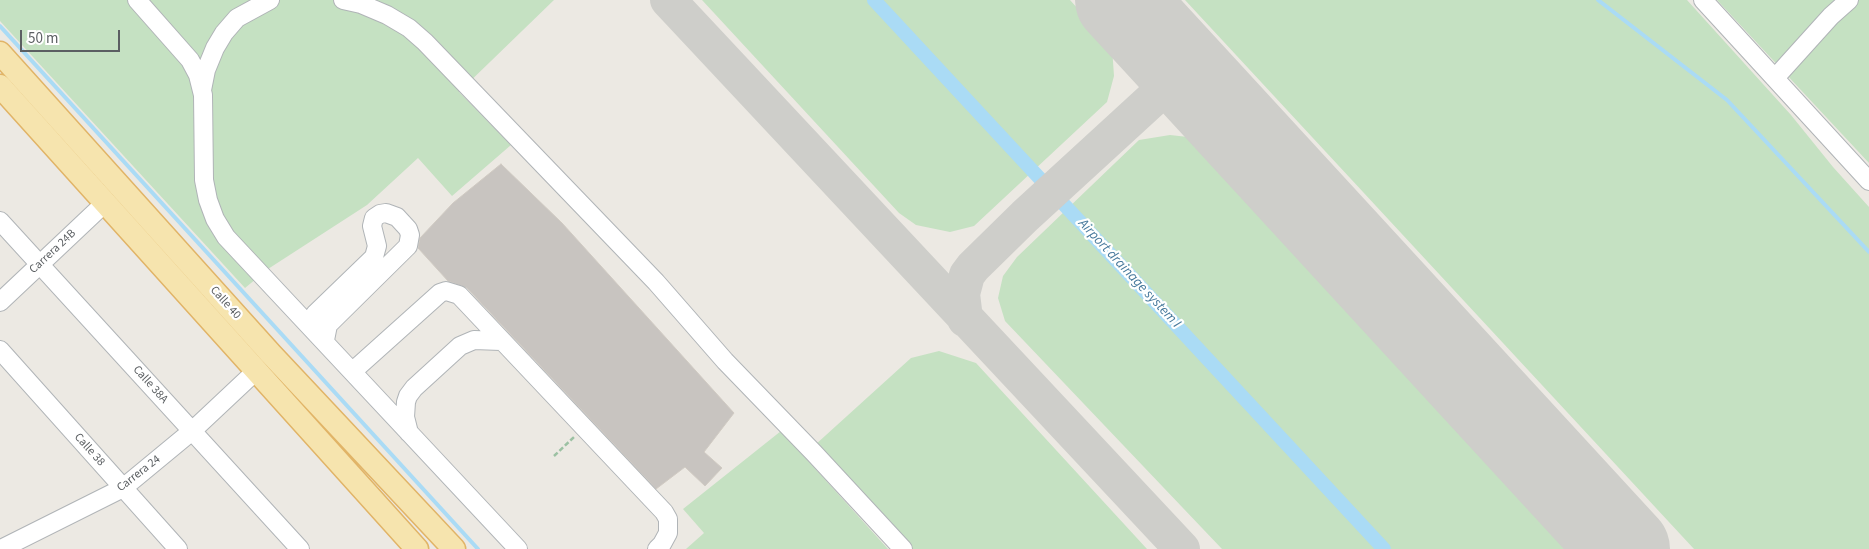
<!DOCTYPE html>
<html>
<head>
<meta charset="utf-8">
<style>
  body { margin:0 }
  #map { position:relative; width:1869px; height:549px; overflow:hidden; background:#ece9e3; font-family:"Source Sans 3",sans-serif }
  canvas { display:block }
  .scale { position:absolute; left:20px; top:30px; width:100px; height:22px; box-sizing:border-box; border:2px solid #5b5f62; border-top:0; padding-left:6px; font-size:15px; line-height:18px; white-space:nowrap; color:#5b5f62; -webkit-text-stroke:4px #fff; paint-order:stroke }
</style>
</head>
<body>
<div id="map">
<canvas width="1869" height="549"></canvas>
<div class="scale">50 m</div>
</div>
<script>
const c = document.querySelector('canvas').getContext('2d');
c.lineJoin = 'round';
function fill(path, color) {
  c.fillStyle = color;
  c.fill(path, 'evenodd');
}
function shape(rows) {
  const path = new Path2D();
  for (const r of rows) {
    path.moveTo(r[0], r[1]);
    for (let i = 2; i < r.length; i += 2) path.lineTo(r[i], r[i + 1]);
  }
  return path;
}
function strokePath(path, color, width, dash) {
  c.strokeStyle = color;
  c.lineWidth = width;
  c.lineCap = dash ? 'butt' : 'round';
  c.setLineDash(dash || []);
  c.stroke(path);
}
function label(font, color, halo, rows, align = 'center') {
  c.font = font + ' "Source Sans 3",sans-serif';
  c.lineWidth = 4.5;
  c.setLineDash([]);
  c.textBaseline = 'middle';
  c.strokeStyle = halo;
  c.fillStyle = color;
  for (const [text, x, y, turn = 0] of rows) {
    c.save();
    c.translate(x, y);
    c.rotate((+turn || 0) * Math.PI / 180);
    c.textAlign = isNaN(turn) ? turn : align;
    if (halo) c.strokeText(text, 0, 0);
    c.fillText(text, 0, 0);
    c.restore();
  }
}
const green = shape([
  [0,0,554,0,459,92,511,145,452,196,418,158,367,205,268,269,245,288,0,21],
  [702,0,1070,0,1112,47,1114,76,1107,102,974,226,950,232,916,225,899,213],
  [1185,0,1687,0,1791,115,1833,167,1869,207,1869,549,1694,549],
  [1717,0,1869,0,1869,163,1771,58],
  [1170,135,1188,137,1211,147,1502,467,1581,549,1222,549,1005,321,998,298,1003,276,1017,257,1139,140],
  [939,351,976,363,1147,549,911,549,815,445,911,358],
  [781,431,888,549,686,549,704,533,683,509]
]);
const stream = shape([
  [1598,0,1727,100,1869,252],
  [0,26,478,549]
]);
const canal = shape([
  [874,0,1384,549]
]);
const taxiway = shape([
  [668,0,1182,549],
  [1157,95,1165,76,1165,65,1160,43],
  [965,319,962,294,967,275,973,267,1025,216,1157,95,1173,89,1192,90,1208,95]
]);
const runway = shape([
  [1120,0,1625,549]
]);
const building = shape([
  [501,164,562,223,734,413,704,452,722,468,705,486,685,467,656,489,467,288,448,281,418,248,420,238,453,203,501,164]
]);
const path = shape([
  [554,456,574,437]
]);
const minor = shape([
  [137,0,190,60,198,75,203,95,204,180,208,200,215,219,226,237,518,549],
  [343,0,361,4,387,15,409,28,425,42,656,282,725,361,814,453,903,549],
  [1703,0,1869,181],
  [1775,78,1831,16,1849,0],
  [202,90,206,70,215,48,224,33,237,18,270,0],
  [0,221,300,549],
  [0,302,106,202],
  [312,326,315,314,374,257,377,246,372,226,374,218,380,214,386,213,397,217,408,229,410,235,408,246,328,325,325,340],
  [0,350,178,549],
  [353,371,440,293,446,291,459,295,664,512,668,519,668,533,662,544,657,549],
  [409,433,405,417,406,402,408,396,414,388,460,346,474,340,501,341],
  [1,549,123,488,192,431,257,370]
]);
const major = shape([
  [0,53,271,354,454,549],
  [0,86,417,549]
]);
const streetNames = [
  ["Carrera 24B",53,252,-43],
  ["Calle 40",225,303,48],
  ["Calle 38A",150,385,48],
  ["Calle 38",89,450,48],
  ["Carrera 24",139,474,-38]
];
const waterNames = [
  ["Airport drainage system I",1129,274,47]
];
fill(green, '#c5e1c2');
strokePath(stream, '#aadbf5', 4);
strokePath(canal, '#aadbf5', 14);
strokePath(taxiway, '#cececa', 36);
strokePath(runway, '#cececa', 90);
fill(building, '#c8c4c0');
strokePath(building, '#d0cac2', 1);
strokePath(minor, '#b0b4b7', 20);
strokePath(major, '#e1b467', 25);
strokePath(path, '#9cc1a3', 2.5, [5, 2.5]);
strokePath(minor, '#fff', 18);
strokePath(major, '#f6e4ae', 22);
label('12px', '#5b5f62', '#fff', streetNames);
label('italic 14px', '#47799c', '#fff', waterNames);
</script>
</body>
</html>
